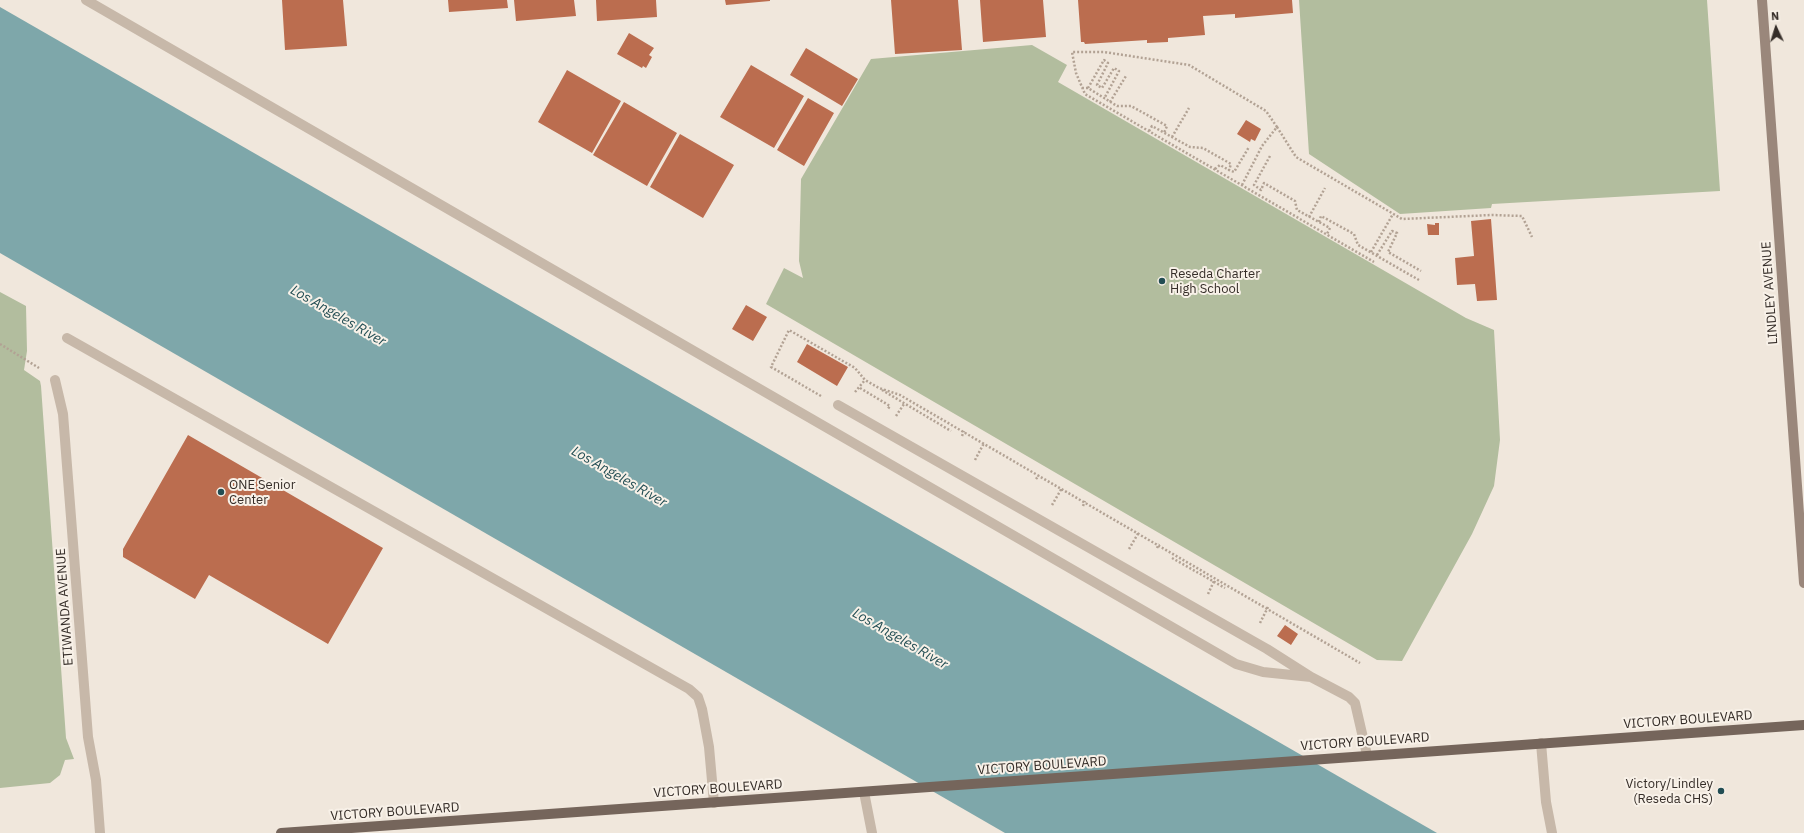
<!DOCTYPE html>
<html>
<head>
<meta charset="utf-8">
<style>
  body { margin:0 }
  #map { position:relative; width:1804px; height:833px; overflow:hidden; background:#f0e7dc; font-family:"IBM Plex Sans",sans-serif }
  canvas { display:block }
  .north { position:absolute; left:1756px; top:8px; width:40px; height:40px; -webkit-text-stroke:3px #f8f1e8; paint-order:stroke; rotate:356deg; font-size:11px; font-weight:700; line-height:16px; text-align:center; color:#352d28 }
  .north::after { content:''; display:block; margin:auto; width:14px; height:18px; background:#352d28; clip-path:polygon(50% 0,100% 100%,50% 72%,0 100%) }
</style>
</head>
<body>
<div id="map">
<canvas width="1804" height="833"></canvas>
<div class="north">N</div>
</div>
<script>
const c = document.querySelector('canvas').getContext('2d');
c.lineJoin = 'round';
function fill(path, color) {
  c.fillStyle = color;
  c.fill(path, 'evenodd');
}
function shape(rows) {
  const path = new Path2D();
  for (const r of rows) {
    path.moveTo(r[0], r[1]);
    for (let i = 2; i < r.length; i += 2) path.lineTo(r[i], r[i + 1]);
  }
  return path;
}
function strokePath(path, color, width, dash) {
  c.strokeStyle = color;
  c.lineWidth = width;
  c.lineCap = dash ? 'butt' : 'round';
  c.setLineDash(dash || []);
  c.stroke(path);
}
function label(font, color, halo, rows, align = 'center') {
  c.font = font + ' "IBM Plex Sans",sans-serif';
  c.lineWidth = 4;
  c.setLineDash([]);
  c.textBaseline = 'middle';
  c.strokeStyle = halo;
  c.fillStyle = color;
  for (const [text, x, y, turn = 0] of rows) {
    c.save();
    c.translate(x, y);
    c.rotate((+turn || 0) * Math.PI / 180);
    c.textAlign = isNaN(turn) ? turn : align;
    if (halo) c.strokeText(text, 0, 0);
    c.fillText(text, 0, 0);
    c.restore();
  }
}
const green = shape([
  [1299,0,1707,0,1720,191,1492,204,1491,208,1400,214,1309,154],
  [1032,45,1067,65,1058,82,1466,318,1494,330,1500,440,1494,486,1472,534,1402,661,1377,660,766,304,784,268,803,278,799,261,801,179,871,59],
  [0,292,26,306,27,351,24,370,40,381,41,386,66,738,74,759,65,760,60,775,50,783,0,788]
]);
const water = shape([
  [0,7,1437,833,1005,833,0,253]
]);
const building = shape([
  [282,0,343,0,347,46,285,50],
  [448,0,507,0,508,8,449,12],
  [514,0,574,0,576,16,516,21],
  [596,0,656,0,657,17,597,21],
  [725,0,770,0,770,1,726,5],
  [891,0,958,0,962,50,895,54],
  [980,0,1043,0,1046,37,983,42],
  [1078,0,1292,0,1293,13,1235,18,1235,14,1203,16,1205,35,1168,38,1168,42,1147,43,1147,40,1085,44,1084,42,1081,42],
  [629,33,654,48,649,55,652,57,646,68,643,66,642,68,617,54],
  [806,48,858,79,842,106,790,75],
  [751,65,804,96,774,148,720,117],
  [567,70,621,101,592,153,538,122],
  [808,98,834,113,804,166,777,150],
  [624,102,677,133,647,186,593,155],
  [1246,120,1261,129,1255,141,1251,139,1250,142,1237,134],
  [680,134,734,165,703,218,650,187],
  [1491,219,1497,300,1477,301,1475,284,1457,285,1455,258,1474,256,1471,221],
  [1435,223,1439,223,1439,235,1428,235,1427,224,1435,225],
  [746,305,767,317,753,341,732,329],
  [807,344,848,367,837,386,797,362],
  [188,435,383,548,328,644,209,575,195,599,123,557,123,549],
  [1285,625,1298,634,1291,645,1277,636]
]);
const path = shape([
  [1082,88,1088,88,1117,106,1131,106,1167,126,1164,133],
  [1088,88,1104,60,1108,63,1097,85,1102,88,1114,68,1119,71,1104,99],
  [1110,102,1126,76],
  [1277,127,1296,157,1402,219,1492,215,1522,216,1532,237],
  [1149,131,1152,126,1190,147,1203,148,1231,164,1229,170,1234,172,1249,147],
  [1172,137,1189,108],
  [1270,156,1254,185,1261,190,1264,183,1295,201,1297,210,1330,228,1327,234],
  [1215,169,1220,165,1229,170],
  [1242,185,1262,146,1277,127,1266,111,1189,65,1104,52,1072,52,1076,73,1085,94,1374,262],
  [1309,217,1325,188],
  [1319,222,1321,216,1354,234,1358,245,1419,280],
  [1371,252,1393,214],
  [1377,255,1392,231,1397,233,1388,252,1421,271],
  [0,344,39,368],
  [860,388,890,406,887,410],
  [882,390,951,431],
  [855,392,865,380],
  [821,396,771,367,789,330,855,368,865,380,879,388,900,395,1360,663],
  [896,416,904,404],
  [962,436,964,431],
  [975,460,984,443],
  [1036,479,1039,475],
  [1052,505,1062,488],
  [1083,506,1085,501],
  [1157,548,1159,544],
  [1129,549,1139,532],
  [1172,558,1225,588],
  [1208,594,1214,581],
  [1260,623,1268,607]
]);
const lane = shape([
  [86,0,1236,664,1263,672,1311,677],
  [67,338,689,689,698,697,702,709,709,747,714,803],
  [55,380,63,414,88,737,96,780,100,833],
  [838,405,1267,649,1311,677,1349,697,1355,703,1367,755],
  [1541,743,1546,802,1552,833],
  [864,792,872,833]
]);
const secondary = shape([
  [1762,0,1804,583]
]);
const primary = shape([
  [281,833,1804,725]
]);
const markers = [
  [1162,281,4,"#224d53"],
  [221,492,4,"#224d53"],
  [1721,791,4,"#224d53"]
];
const poiNames = [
  ["Reseda Charter",1170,274],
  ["High School",1170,289],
  ["ONE Senior",229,485],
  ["Center",229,500],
  ["Victory/Lindley",1713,784,"right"],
  ["(Reseda CHS)",1713,799,"right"]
];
const streetNames = [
  ["LINDLEY AVENUE",1770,293,-94],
  ["ETIWANDA AVENUE",65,607,-94],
  ["VICTORY BOULEVARD",1688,720,-4],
  ["VICTORY BOULEVARD",1365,742,-4],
  ["VICTORY BOULEVARD",1042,766,-4],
  ["VICTORY BOULEVARD",718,789,-4],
  ["VICTORY BOULEVARD",395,812,-4]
];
const waterNames = [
  ["Los Angeles River",338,316,30],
  ["Los Angeles River",619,477,30],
  ["Los Angeles River",900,639,30]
];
fill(green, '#b2bd9e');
fill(water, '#7ea7aa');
fill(building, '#bb6d4f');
strokePath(path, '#b2a294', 2.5, [2, 2]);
strokePath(lane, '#c7b8a9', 10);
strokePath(secondary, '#9a877b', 10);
strokePath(primary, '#75655b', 10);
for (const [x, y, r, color] of markers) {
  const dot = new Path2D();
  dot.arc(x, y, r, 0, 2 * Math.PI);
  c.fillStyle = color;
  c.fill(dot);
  strokePath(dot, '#f8f1e8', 1.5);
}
label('13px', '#352d28', '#f8f1e8', poiNames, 'left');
label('13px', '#352d28', '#f8f1e8', streetNames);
label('italic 14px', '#224d53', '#f8f1e8', waterNames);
</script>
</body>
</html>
